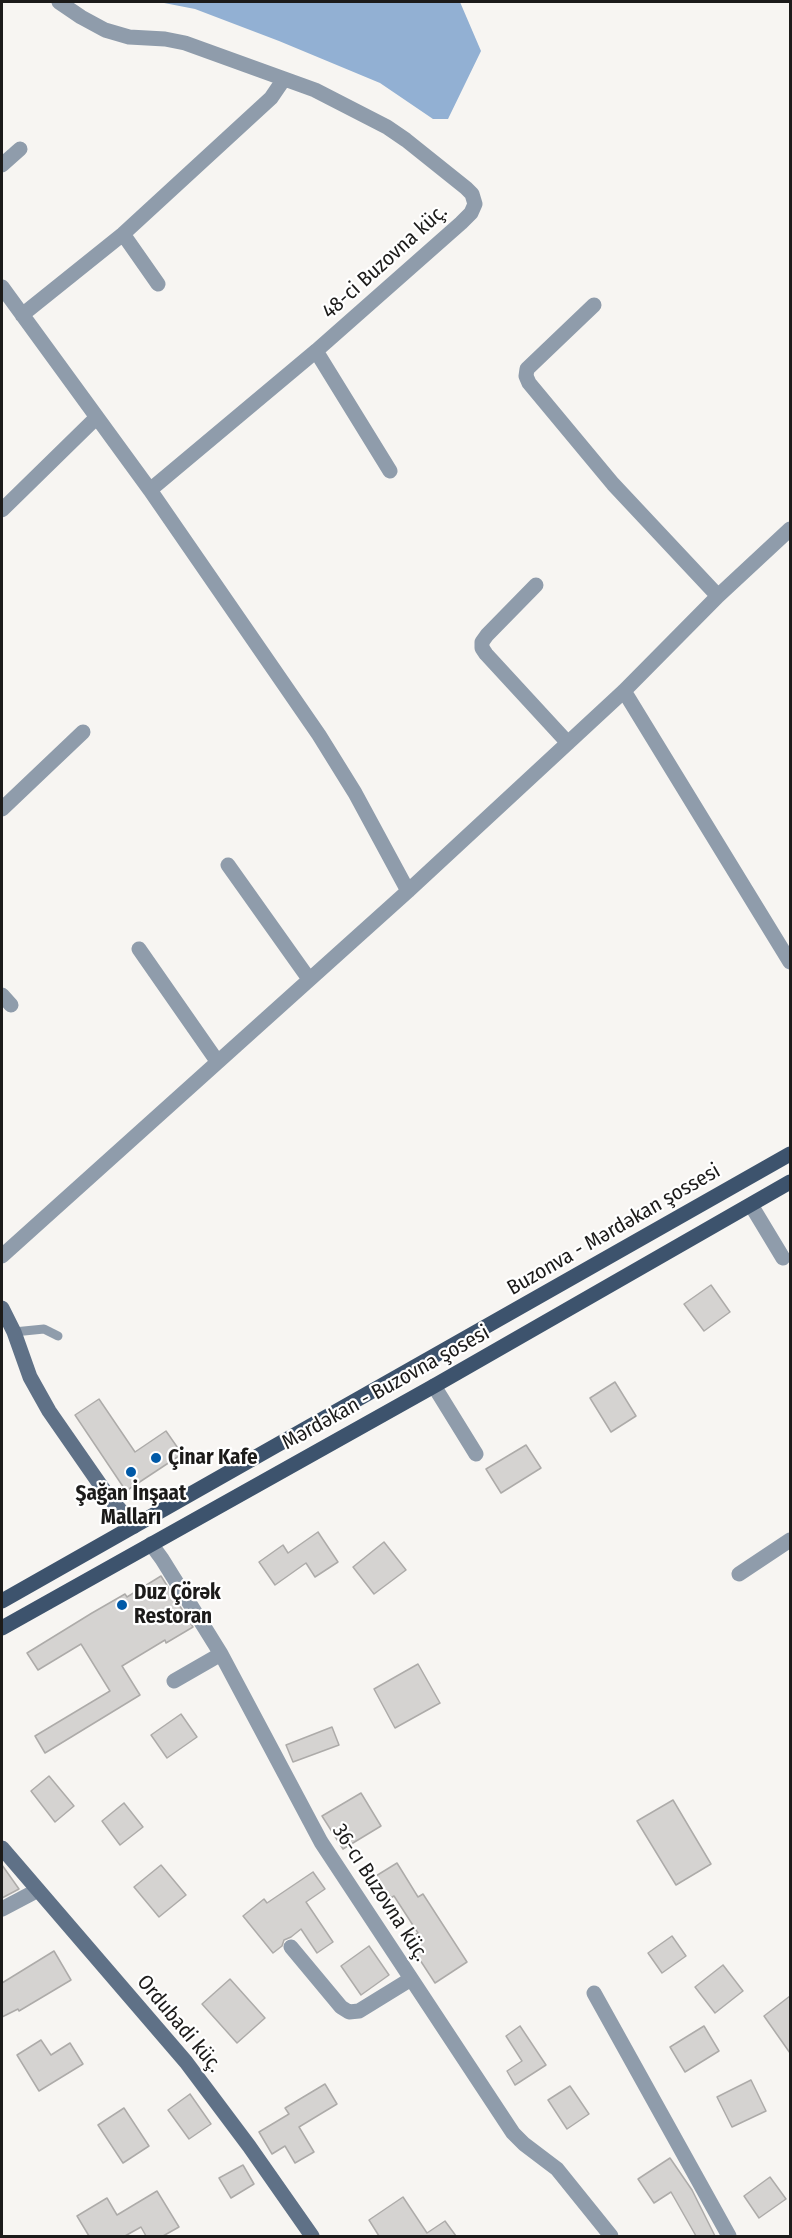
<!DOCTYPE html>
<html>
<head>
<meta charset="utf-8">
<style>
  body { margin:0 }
  #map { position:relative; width:792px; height:2238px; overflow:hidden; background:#f7f5f2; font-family:"Fira Sans Condensed",sans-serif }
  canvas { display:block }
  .frame { position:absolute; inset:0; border:3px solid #1c1b1a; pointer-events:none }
</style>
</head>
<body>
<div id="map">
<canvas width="792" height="2238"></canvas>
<div class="frame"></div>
</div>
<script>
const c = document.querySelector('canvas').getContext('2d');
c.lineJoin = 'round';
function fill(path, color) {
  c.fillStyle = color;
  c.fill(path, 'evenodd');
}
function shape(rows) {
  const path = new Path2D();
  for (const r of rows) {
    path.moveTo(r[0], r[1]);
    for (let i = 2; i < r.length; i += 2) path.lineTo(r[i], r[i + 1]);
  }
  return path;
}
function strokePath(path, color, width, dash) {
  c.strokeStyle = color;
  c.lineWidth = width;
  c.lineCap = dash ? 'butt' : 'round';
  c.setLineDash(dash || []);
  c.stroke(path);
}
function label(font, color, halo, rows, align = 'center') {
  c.font = font + ' "Fira Sans Condensed",sans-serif';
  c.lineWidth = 4.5;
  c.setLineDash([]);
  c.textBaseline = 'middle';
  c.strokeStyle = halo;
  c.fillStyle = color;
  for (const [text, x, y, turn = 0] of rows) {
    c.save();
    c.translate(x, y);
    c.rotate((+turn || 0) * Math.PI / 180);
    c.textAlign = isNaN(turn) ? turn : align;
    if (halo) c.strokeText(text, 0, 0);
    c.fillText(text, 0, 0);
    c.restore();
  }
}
const water = shape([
  [159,2,460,2,481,51,448,119,433,119,380,83,279,41,195,9]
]);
const building = shape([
  [711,1285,730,1312,704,1331,684,1304,711,1285],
  [615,1382,636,1416,611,1432,590,1398,615,1382],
  [99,1399,135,1452,166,1431,182,1454,126,1491,75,1415,99,1399],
  [526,1445,541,1468,501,1493,486,1469,526,1445],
  [318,1532,338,1562,315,1577,306,1563,275,1585,259,1562,283,1545,288,1553,318,1532],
  [384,1542,406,1570,374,1594,353,1567,384,1542],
  [161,1576,193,1627,166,1643,165,1640,122,1666,140,1695,45,1753,35,1736,110,1691,81,1644,38,1670,27,1653,92,1613,125,1594,127,1597,161,1576],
  [418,1664,440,1703,395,1728,374,1689,418,1664],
  [181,1714,197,1737,167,1758,151,1735,181,1714],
  [332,1727,339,1745,293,1762,286,1745,332,1727],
  [49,1776,74,1806,55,1822,31,1791,49,1776],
  [361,1793,381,1826,343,1849,322,1816,361,1793],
  [673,1800,711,1864,676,1885,637,1821,673,1800],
  [124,1803,143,1827,120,1845,102,1821,124,1803],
  [397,1863,418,1897,423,1894,467,1962,435,1983,407,1940,418,1933,394,1896,385,1901,371,1879,397,1863],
  [2,1865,19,1889,2,1898,2,1865],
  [161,1865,186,1895,159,1917,134,1887,161,1865],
  [313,1872,325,1889,306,1902,333,1942,317,1953,301,1929,291,1937,284,1940,282,1946,273,1953,243,1916,264,1899,267,1903,313,1872],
  [672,1936,686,1956,662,1973,648,1953,672,1936],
  [369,1946,389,1975,361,1995,341,1966,369,1946],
  [54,1951,71,1980,19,2011,18,2009,2,2017,2,1983,54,1951],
  [723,1965,743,1991,715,2013,695,1987,723,1965],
  [230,1979,265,2018,237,2043,202,2004,230,1979],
  [790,1996,790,2053,764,2016,790,1996],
  [520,2026,546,2065,515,2085,507,2071,522,2061,506,2036,520,2026],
  [704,2026,719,2051,685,2072,670,2047,704,2026],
  [41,2040,51,2055,70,2043,83,2064,39,2091,17,2055,41,2040],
  [751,2080,766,2111,732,2127,717,2097,751,2080],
  [325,2084,337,2104,299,2127,314,2152,295,2163,285,2146,272,2154,259,2132,289,2114,285,2108,325,2084],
  [570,2086,589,2114,567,2129,548,2100,570,2086],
  [190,2094,211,2124,189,2139,168,2110,190,2094],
  [124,2108,149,2146,123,2163,98,2125,124,2108],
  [670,2158,692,2190,715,2236,696,2236,671,2192,654,2203,638,2179,670,2158],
  [243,2165,254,2184,231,2198,219,2178,243,2165],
  [770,2177,786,2199,759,2218,744,2196,770,2177],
  [157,2191,179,2227,163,2236,146,2236,141,2227,125,2236,89,2236,77,2216,107,2198,117,2215,157,2191],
  [403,2197,427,2233,445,2221,456,2236,379,2236,369,2220,403,2197]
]);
const lane = shape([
  [14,1332,44,1329,58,1336]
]);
const street = shape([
  [59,2,81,17,105,30,129,37,165,39,185,43,315,90,387,127,406,140,466,188,472,194,475,204,471,213,461,223,316,351,150,490],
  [2,165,20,149],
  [123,234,158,284],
  [2,287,150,490,319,735,355,793,408,891],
  [594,305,527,369,526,376,529,383,613,484,718,596],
  [22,315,123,234,271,98,284,79],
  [316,351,390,471],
  [2,510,97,417],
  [536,585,487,635,482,642,482,648,486,654,568,743],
  [624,691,790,962],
  [2,809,83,732],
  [228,865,309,979],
  [139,949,217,1061],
  [2,995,11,1005],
  [751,1205,783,1258],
  [2,1256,408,891,624,691,718,596,790,529],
  [434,1386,476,1454],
  [151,1544,162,1559,221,1654,321,1842,513,2133,524,2144,557,2169,611,2236],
  [739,1574,790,1540],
  [174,1681,221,1654],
  [2,1909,38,1890],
  [291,1947,341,2007,349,2012,359,2011,411,1979],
  [594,1993,729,2236]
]);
const secondary = shape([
  [2,1308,14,1332,30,1377,49,1411,108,1496,134,1526],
  [2,1848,186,2062,249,2146,312,2236]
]);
const primary = shape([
  [2,1601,790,1154],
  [2,1628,434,1386,790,1182]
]);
const markers = [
  [156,1458,6,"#0059a7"],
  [131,1472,6,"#0059a7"],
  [122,1605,6,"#0059a7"]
];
const streetNames = [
  ["48-ci Buzovna küç.",385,262,-42],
  ["Buzonva - Mərdəkan şossesi",614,1230,-30],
  ["Mərdəkan - Buzovna şosesi",386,1388,-29],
  ["36-cı Buzovna küç.",380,1893,57],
  ["Ordubadi küç.",179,2024,50]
];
const poiNames = [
  ["Çinar Kafe",168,1458],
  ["Şağan İnşaat",131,1494,"center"],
  ["Malları",131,1518,"center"],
  ["Duz Çörək",134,1593],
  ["Restoran",134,1617]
];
fill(water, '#92b0d3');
fill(building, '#d5d3d1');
strokePath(building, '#adaba9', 1.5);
strokePath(lane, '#8f9cab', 9);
strokePath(street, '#8f9cab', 15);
strokePath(secondary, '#5f7187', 15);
strokePath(primary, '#3d536d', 15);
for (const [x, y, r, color] of markers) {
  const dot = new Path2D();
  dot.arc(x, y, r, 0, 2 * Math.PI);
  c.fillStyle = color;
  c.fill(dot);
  strokePath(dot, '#fff', 2);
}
label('21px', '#1c1b1a', '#fff', streetNames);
label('bold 21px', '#1c1b1a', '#fff', poiNames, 'left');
</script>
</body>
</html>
